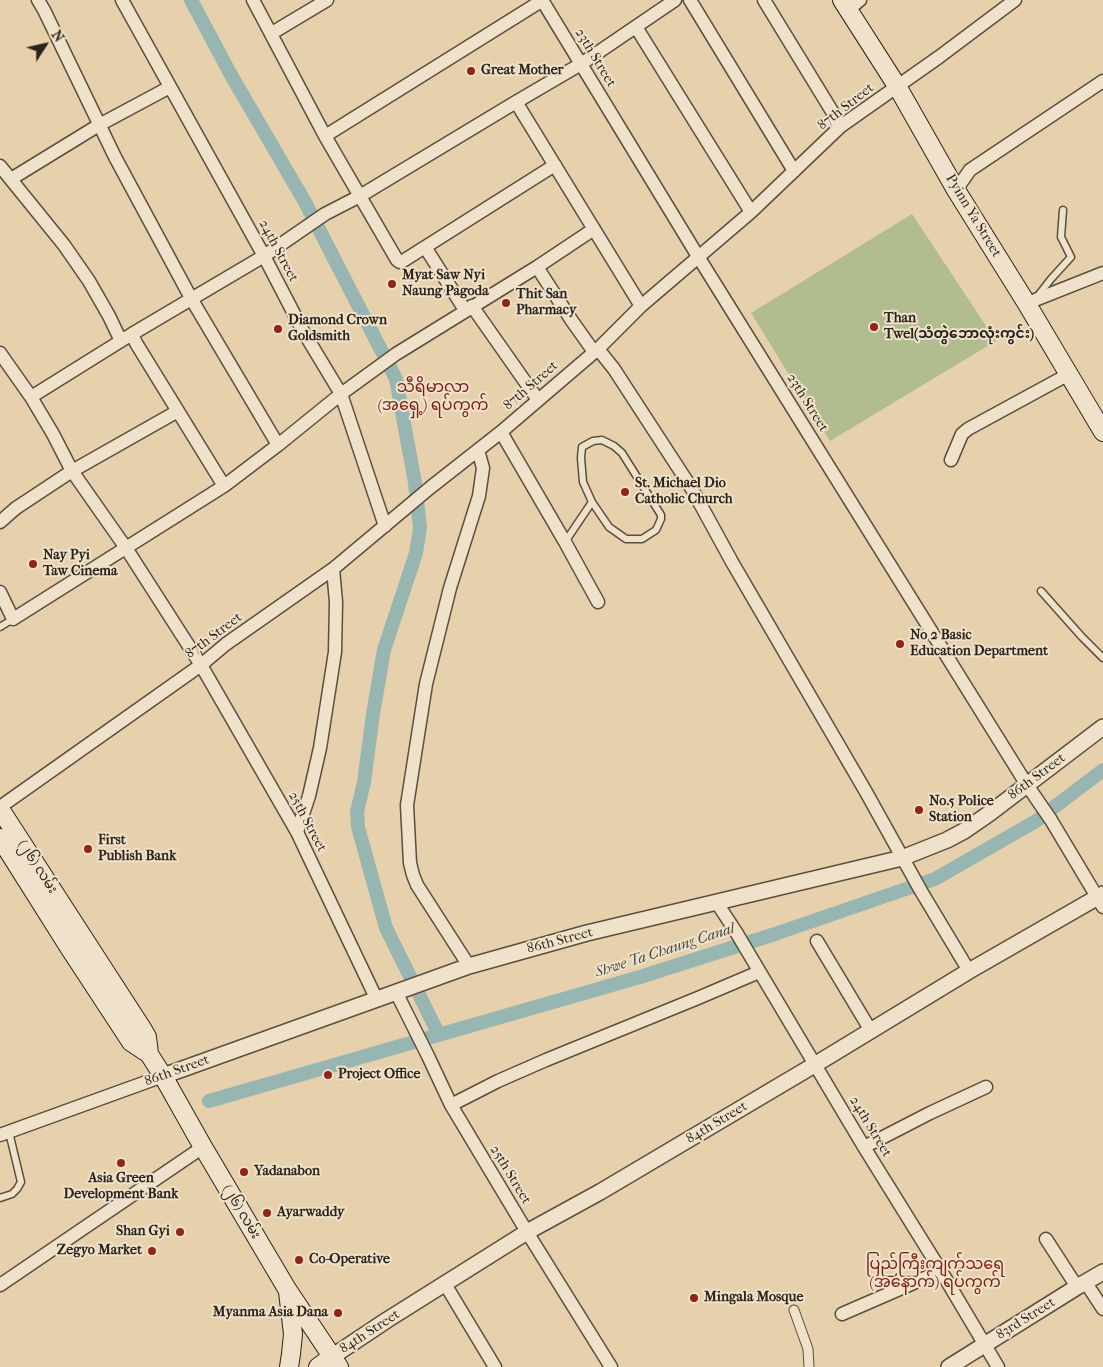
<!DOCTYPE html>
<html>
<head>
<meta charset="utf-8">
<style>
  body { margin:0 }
  #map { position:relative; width:1103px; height:1367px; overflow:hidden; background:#e7d1ad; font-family:"IM FELL French Canon",serif }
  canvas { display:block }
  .north { position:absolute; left:20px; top:20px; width:50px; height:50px; -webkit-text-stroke:4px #efe1ca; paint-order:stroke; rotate:55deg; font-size:14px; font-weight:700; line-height:20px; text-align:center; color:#2b241a }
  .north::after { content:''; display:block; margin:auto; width:18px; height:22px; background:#2b241a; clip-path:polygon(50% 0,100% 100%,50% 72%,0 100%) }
</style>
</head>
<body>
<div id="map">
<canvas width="1103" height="1367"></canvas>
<div class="north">N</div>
</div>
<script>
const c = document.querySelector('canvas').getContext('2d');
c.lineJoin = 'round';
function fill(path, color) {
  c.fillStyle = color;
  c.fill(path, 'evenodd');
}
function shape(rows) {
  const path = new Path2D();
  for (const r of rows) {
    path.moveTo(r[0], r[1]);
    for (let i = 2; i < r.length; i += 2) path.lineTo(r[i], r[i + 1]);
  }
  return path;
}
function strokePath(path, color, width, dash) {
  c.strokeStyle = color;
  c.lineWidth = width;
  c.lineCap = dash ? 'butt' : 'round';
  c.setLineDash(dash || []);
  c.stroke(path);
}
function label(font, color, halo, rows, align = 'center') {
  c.font = font + ' "IM FELL French Canon","Noto Sans Myanmar",serif';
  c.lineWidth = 4;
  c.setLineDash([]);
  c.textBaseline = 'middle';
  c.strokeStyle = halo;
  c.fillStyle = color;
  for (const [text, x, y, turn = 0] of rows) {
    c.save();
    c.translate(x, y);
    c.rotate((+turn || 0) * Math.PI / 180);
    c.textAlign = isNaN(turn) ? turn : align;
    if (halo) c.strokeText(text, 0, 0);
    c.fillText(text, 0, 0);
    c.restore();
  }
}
const green = shape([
  [912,214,996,341,830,441,751,313]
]);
const canal = shape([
  [191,0,231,75,305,202,396,379,415,483,420,528,416,553,384,650,373,714,364,782,357,812,358,827,386,928,439,1035],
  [209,1101,640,977,775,934,935,879,1036,821,1103,770]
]);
const service = shape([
  [1037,297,1051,279,1071,257,1061,237,1063,210],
  [565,542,592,502,583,482,581,458,582,447,593,441,602,440,614,446,622,453,661,515,661,519,656,530,642,539,626,539,609,527,592,502],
  [1041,591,1082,637,1103,658],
  [0,627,13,619],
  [0,1198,12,1194,17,1189,21,1182,9,1132]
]);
const pedestrian = shape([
  [794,1310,808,1349,809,1367]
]);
const minor = shape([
  [38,0,44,10,115,157,192,300,278,445],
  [122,0,264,256,303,331,341,394,385,526],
  [253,0,325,136,397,260,400,262,403,261,555,165],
  [542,0,699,258,1027,785,1051,820,1103,907],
  [690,0,794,171],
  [764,0,841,126],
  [848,10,860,0],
  [636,27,751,212],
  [272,33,327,0],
  [516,102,641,306],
  [325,136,543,0],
  [0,166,64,245,89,281,109,316,121,341],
  [11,179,99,125,170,87],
  [956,190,970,170,1103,81],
  [425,247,465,310],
  [537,267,572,321,594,352],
  [1027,304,1035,300,1103,273],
  [472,306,538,400],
  [132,334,136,343,224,486],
  [598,349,614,369,692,489,732,562,866,792,921,891,969,971],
  [0,353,31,397,53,434,72,471,126,548,201,665,297,832,376,998],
  [31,397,132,334,264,256,325,214,360,196,516,102,581,64,675,0],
  [501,432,565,542,598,602],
  [951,460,962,434,968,429,1069,374],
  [0,522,16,508,72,471,178,411],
  [0,592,13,619,224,486,278,445,341,394,396,354,537,267,594,229],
  [0,807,201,665,226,644,333,569,431,487,501,432,598,349,641,306,751,212,841,126,939,57,1015,0],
  [297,832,309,796,320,748,335,652,336,602,333,569],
  [717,903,736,932,864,1147,941,1271,998,1367],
  [817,941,871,1031],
  [469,966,417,885,413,875,410,863,407,805,426,684,450,588,479,496,483,468,478,450],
  [396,992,428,1056,451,1105,527,1232,611,1367],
  [451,1105,498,1081,546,1060,698,998,759,972],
  [0,1135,163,1076],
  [864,1147,930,1113,986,1087],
  [1046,1239,1077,1287],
  [1086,1283,1103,1309],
  [445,1284,495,1367],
  [0,1285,203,1147],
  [842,1314,941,1271]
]);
const tertiary = shape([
  [163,1076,469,966,587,933,902,858,947,840,964,831,990,813,1103,727],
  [333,1356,387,1320,527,1232,600,1192,816,1064,969,971,1103,894],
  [949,1367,1077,1287,1103,1272]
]);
const secondary = shape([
  [842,0,897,86,956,190,1027,304,1103,432],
  [0,809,143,1030,147,1037,149,1054,163,1076,203,1147,287,1289,339,1367],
  [0,838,70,949,131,1042,149,1054],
  [288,1292,293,1334,291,1354,289,1367],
  [318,1367,333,1356]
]);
const markers = [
  [471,71,5,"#8f2418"],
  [392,284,5,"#8f2418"],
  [506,303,5,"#8f2418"],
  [874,327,5,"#8f2418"],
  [278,329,5,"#8f2418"],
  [625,492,5,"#8f2418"],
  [33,564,5,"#8f2418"],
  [900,644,5,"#8f2418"],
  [919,810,5,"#8f2418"],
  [88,849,5,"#8f2418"],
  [328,1075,5,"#8f2418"],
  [121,1163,5,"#8f2418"],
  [244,1172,5,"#8f2418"],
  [267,1213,5,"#8f2418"],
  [180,1232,5,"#8f2418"],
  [152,1251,5,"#8f2418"],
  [299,1260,5,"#8f2418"],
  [694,1298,5,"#8f2418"],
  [338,1313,5,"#8f2418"]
];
const streetNames = [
  ["23th Street",595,58,59],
  ["87th Street",846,107,-38],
  ["Pyinn Ya Street",973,216,59],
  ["24th Street",278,251,62],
  ["87th Street",531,386,-41],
  ["23th Street",807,403,58],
  ["87th Street",214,636,-37],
  ["86th Street",1037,777,-37],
  ["25th Street",307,822,62],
  ["(၂၆) လမ်း",37,867,57],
  ["86th Street",560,941,-15],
  ["86th Street",177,1071,-20],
  ["84th Street",717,1123,-31],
  ["24th Street",870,1127,59],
  ["25th Street",510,1175,59],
  ["(၂၆) လမ်း",241,1212,59],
  ["83rd Street",1026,1319,-32],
  ["84th Street",370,1332,-33]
];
const poiNames = [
  ["Great Mother",481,71],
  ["Myat Saw Nyi",402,276],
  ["Naung Pagoda",402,292],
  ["Thit San",516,295],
  ["Pharmacy",516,311],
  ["Than",884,319],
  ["Twel(သံတွဲဘောလုံးကွင်း)",884,335],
  ["Diamond Crown",288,321],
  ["Goldsmith",288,337],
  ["St. Michael Dio",635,484],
  ["Catholic Church",635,500],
  ["Nay Pyi",43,556],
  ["Taw Cinema",43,572],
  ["No 2 Basic",910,636],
  ["Education Department",910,652],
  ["No.5 Police",929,802],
  ["Station",929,818],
  ["First",98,841],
  ["Publish Bank",98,857],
  ["Project Office",338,1075],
  ["Yadanabon",254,1172],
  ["Asia Green",121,1179,"center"],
  ["Development Bank",121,1195,"center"],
  ["Ayarwaddy",277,1213],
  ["Shan Gyi",170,1232,"right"],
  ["Zegyo Market",142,1251,"right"],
  ["Co-Operative",309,1260],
  ["Mingala Mosque",704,1298],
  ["Myanma Asia Dana",328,1313,"right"]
];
const waterNames = [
  ["Shwe Ta Chaung Canal",665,951,-18]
];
const quarterNames = [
  ["သီရိမာလာ",433,388],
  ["(အရှေ့) ရပ်ကွက်",433,406],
  ["ပြည်ကြီးကျက်သရေ",935,1265],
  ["(အနောက်) ရပ်ကွက်",935,1283]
];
fill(green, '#b1bd8e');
strokePath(canal, '#98b6b1', 14);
strokePath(service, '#5a4f3f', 9);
strokePath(pedestrian, '#5a4f3f', 11);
strokePath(minor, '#5a4f3f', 15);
strokePath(tertiary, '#5a4f3f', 18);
strokePath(secondary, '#2b241a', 20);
strokePath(service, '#efe1ca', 6);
strokePath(pedestrian, '#efe1ca', 9);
strokePath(minor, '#efe1ca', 12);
strokePath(tertiary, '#efe1ca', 15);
strokePath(secondary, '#efe1ca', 18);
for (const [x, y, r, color] of markers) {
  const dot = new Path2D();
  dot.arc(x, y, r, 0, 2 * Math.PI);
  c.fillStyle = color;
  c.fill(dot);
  strokePath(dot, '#efe1ca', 2);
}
label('14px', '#2b241a', '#efe1ca', streetNames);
label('bold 14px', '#2b241a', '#efe1ca', poiNames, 'left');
label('italic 15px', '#464840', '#efe1ca', waterNames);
label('16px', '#7a1f14', '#efe1ca', quarterNames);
</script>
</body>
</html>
